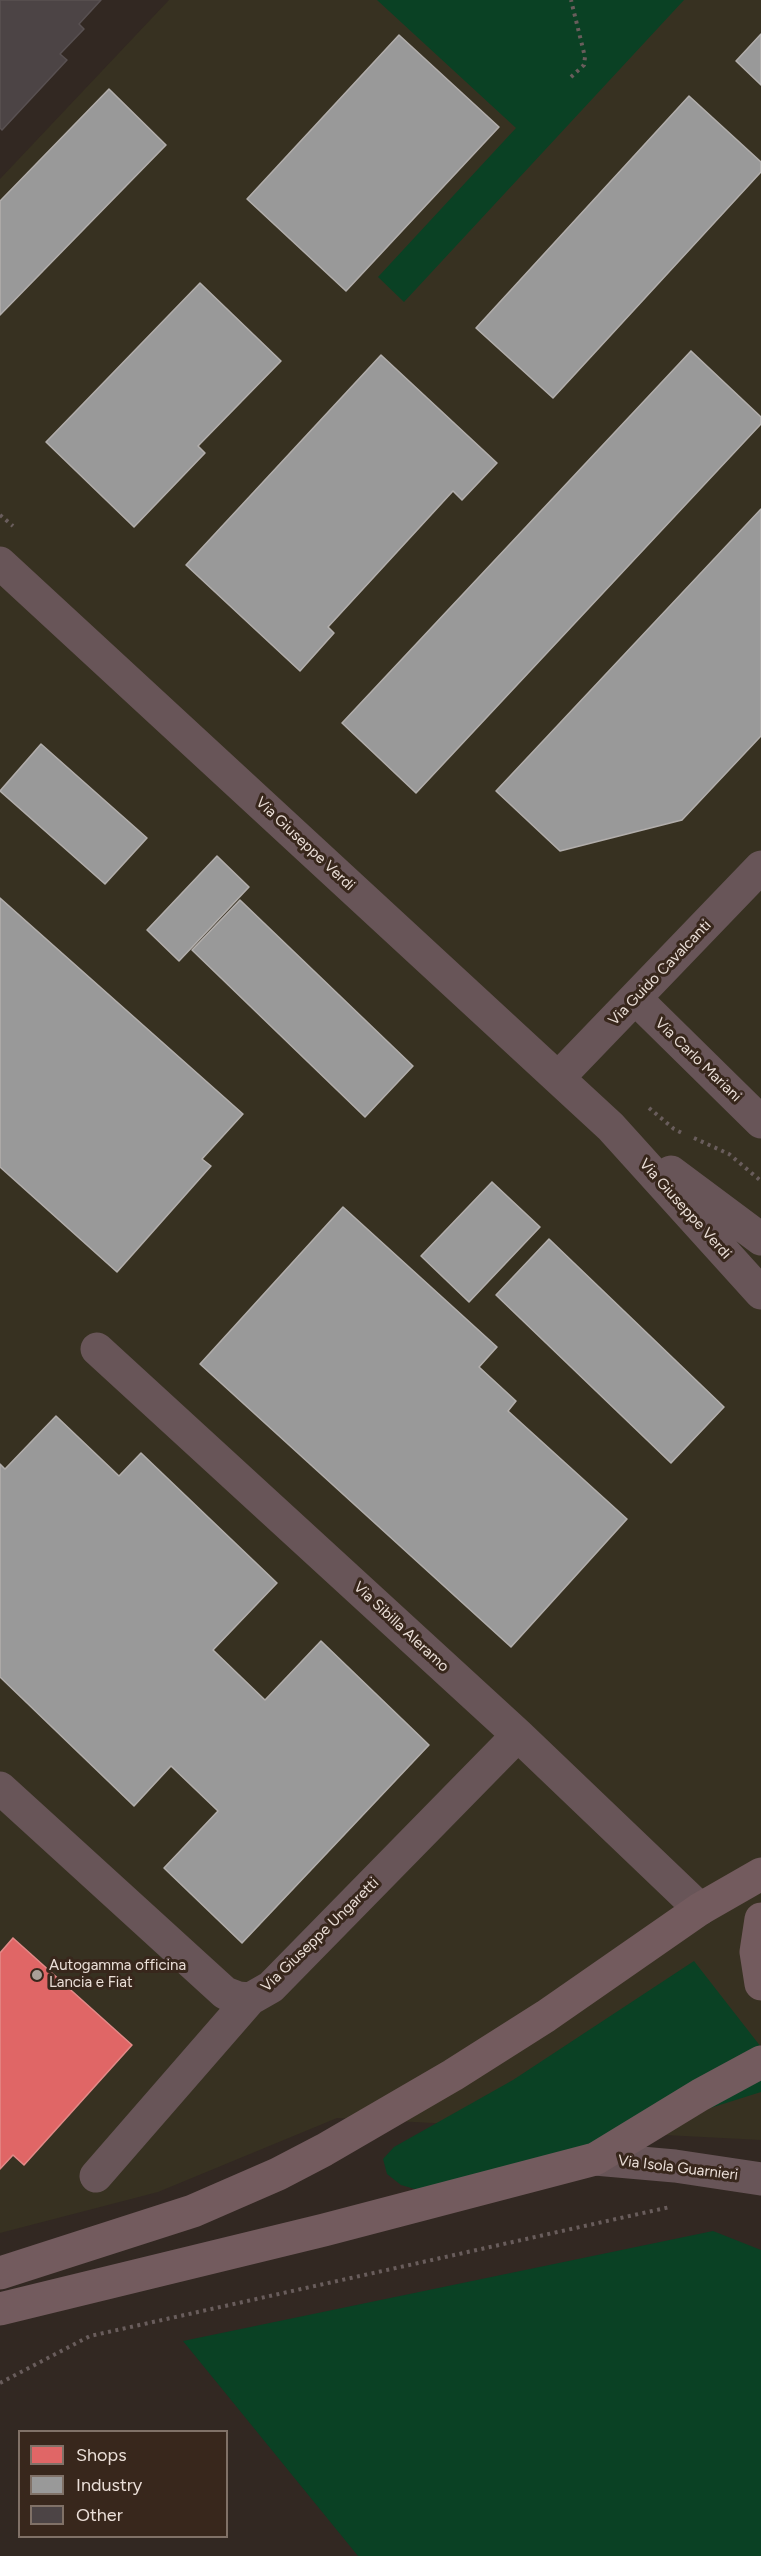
<!DOCTYPE html>
<html>
<head>
<meta charset="utf-8">
<style>
  body { margin:0 }
  #map { position:relative; width:761px; height:2556px; overflow:hidden; background:#322822; font-family:Figtree,sans-serif }
  canvas { display:block }
  .legend { position:absolute; left:18px; top:2430px; width:210px; height:108px; box-sizing:border-box; background:#38271c; border:2px solid #807167; margin:0; padding:8px 10px; list-style:none; font-size:18px; color:#ebdfd8 }
  .legend li { display:flex; align-items:center; gap:12px; height:30px }
  .legend b { width:30px; border:2px solid #807167 }
</style>
</head>
<body>
<div id="map">
<canvas width="761" height="2556"></canvas>
<ul class="legend">
<li><b style="height:16px;background:#e06666"></b>Shops</li>
<li><b style="height:16px;background:#999"></b>Industry</li>
<li><b style="height:16px;background:#4c4445"></b>Other</li>
</ul>
</div>
<script>
const c = document.querySelector('canvas').getContext('2d');
c.lineJoin = 'round';
function fill(path, color) {
  c.fillStyle = color;
  c.fill(path, 'evenodd');
}
function shape(rows) {
  const path = new Path2D();
  for (const r of rows) {
    path.moveTo(r[0], r[1]);
    for (let i = 2; i < r.length; i += 2) path.lineTo(r[i], r[i + 1]);
  }
  return path;
}
function strokePath(path, color, width, dash) {
  c.strokeStyle = color;
  c.lineWidth = width;
  c.lineCap = dash ? 'butt' : 'round';
  c.setLineDash(dash || []);
  c.stroke(path);
}
function label(font, color, halo, rows, align = 'center') {
  c.font = font + ' Figtree,sans-serif';
  c.lineWidth = 6;
  c.setLineDash([]);
  c.textBaseline = 'middle';
  c.strokeStyle = halo;
  c.fillStyle = color;
  for (const [text, x, y, turn = 0] of rows) {
    c.save();
    c.translate(x, y);
    c.rotate((+turn || 0) * Math.PI / 180);
    c.textAlign = isNaN(turn) ? turn : align;
    if (halo) c.strokeText(text, 0, 0);
    c.fillText(text, 0, 0);
    c.restore();
  }
}
const industrial = shape([
  [169,0,761,0,761,2140,337,2118,158,2192,0,2233,0,179]
]);
const green = shape([
  [377,0,684,0,404,302,378,277,516,128],
  [694,1961,761,2047,761,2092,599,2143,418,2190,401,2185,387,2174,383,2159,394,2147,513,2080],
  [713,2231,761,2250,761,2556,358,2556,183,2341]
]);
const shops = shape([
  [13,1938,132,2045,24,2165,13,2155,0,2169,0,1953,13,1938]
]);
const industry = shape([
  [761,34,761,85,736,61,761,34],
  [399,35,499,127,346,291,247,199,399,35],
  [109,89,166,145,0,315,0,201,109,89],
  [689,96,761,162,761,172,553,398,476,328,689,96],
  [200,283,281,361,198,446,205,453,134,527,46,442,200,283],
  [691,351,761,417,761,424,416,793,342,723,691,351],
  [381,355,497,463,462,500,453,491,328,627,334,633,300,671,186,565,381,355],
  [761,509,761,736,682,820,560,851,496,791,761,509],
  [41,744,147,838,105,884,0,791,41,744],
  [217,856,249,887,179,961,147,930,217,856],
  [0,898,243,1114,202,1159,211,1166,117,1272,0,1167,0,898],
  [240,900,413,1066,365,1117,192,950,240,900],
  [492,1182,540,1227,469,1302,421,1256,492,1182],
  [343,1207,497,1347,479,1367,516,1401,508,1411,627,1519,511,1647,200,1364,343,1207],
  [549,1239,724,1407,671,1463,496,1295,549,1239],
  [56,1416,119,1476,141,1453,277,1583,213,1650,265,1700,321,1641,429,1745,242,1943,164,1868,218,1811,171,1766,134,1806,0,1677,0,1464,5,1469,56,1416]
]);
const building = shape([
  [0,0,101,0,79,24,84,29,60,54,67,60,2,130,0,128,0,0]
]);
const path = shape([
  [571,77,584,65,585,57,571,0],
  [0,515,13,526],
  [649,1108,674,1129,684,1134],
  [694,1138,729,1154,761,1181],
  [0,2383,90,2336,670,2207]
]);
const minor = shape([
  [0,563,610,1126,761,1293],
  [635,998,761,1122],
  [558,1078,761,867],
  [671,1172,761,1239],
  [97,1349,518,1735,700,1909],
  [0,1788,225,1993,238,1998,250,1999,271,1987,518,1735],
  [595,2159,675,2166,761,2179],
  [96,2176,250,1999]
]);
const major = shape([
  [761,1919,756,1952,761,1984],
  [0,2273,193,2211,278,2174,324,2150,453,2075,546,2016,700,1909,761,1874],
  [0,2309,324,2230,595,2159,700,2095,761,2062]
]);
const markers = [
  [37,1975,6,"#aa9f98"]
];
const streetNames = [
  ["Via Giuseppe Verdi",305,844,43],
  ["Via Guido Cavalcanti",660,973,-46],
  ["Via Carlo Mariani",698,1060,44],
  ["Via Giuseppe Verdi",685,1209,48],
  ["Via Sibilla Aleramo",401,1627,43],
  ["Via Giuseppe Ungaretti",320,1935,-44],
  ["Via Isola Guarnieri",678,2168,7]
];
const poiNames = [
  ["Autogamma officina",49,1966],
  ["Lancia e Fiat",49,1983]
];
fill(industrial, '#373121');
fill(green, '#0a4124');
fill(shops, '#e06666');
strokePath(shops, '#e38a88', 1.5);
fill(industry, '#999');
strokePath(industry, '#b2aeac', 1.5);
fill(building, '#4c4445');
strokePath(building, '#595152', 1.5);
strokePath(path, '#695d5c', 4, [3, 4.5]);
strokePath(minor, '#685558', 33);
strokePath(major, '#735b5e', 33);
for (const [x, y, r, color] of markers) {
  const dot = new Path2D();
  dot.arc(x, y, r, 0, 2 * Math.PI);
  c.fillStyle = color;
  c.fill(dot);
  strokePath(dot, '#38271c', 2);
}
label('15px', '#ebdfd8', '#38271c', streetNames);
label('15px', '#ebdfd8', '#38271c', poiNames, 'left');
</script>
</body>
</html>
